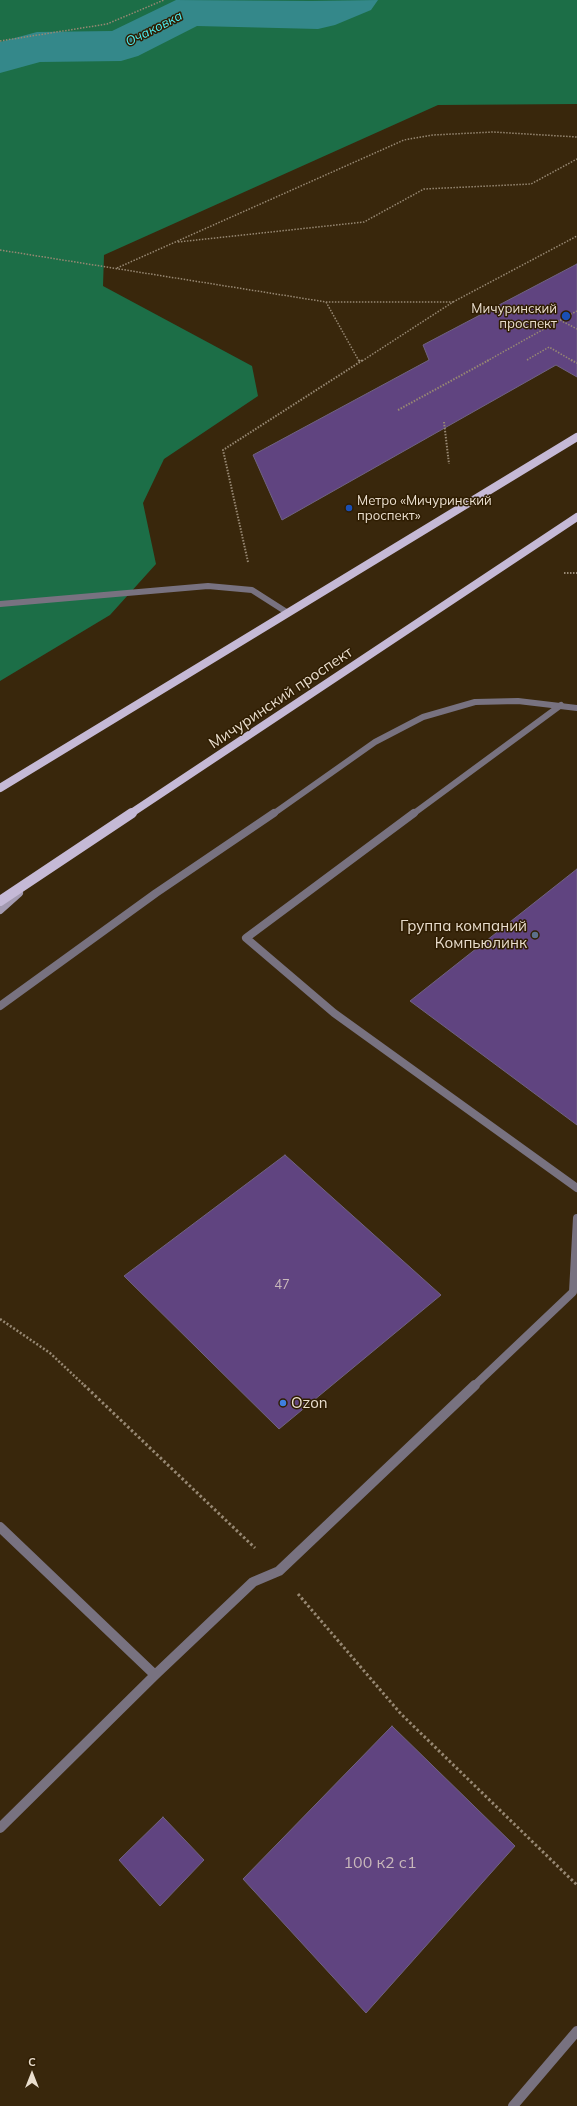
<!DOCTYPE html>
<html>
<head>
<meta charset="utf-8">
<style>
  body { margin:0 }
  #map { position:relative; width:577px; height:2106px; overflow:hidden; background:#39270c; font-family:Mulish,sans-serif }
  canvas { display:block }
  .north { position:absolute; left:12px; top:2054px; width:40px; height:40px; -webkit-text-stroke:3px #2f1d02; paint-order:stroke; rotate:0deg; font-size:11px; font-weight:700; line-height:16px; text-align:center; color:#eadece }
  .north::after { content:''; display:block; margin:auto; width:14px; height:18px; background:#eadece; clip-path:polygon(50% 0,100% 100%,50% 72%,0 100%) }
</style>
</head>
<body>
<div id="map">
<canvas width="577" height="2106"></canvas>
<div class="north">С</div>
</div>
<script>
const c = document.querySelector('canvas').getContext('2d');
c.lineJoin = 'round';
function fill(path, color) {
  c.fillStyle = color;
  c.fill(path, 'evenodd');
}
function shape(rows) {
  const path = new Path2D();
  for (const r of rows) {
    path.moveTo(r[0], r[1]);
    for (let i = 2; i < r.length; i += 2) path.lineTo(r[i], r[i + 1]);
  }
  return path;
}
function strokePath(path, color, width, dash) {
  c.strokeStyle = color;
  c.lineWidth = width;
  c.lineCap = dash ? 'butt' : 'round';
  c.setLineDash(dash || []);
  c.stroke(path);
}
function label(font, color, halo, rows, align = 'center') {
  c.font = font + ' Mulish,sans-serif';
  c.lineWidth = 3;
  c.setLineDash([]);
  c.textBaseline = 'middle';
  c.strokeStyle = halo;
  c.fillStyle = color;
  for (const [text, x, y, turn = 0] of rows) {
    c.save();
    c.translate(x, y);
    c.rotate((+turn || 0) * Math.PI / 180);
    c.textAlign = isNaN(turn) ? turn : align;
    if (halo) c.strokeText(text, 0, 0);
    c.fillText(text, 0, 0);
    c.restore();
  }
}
const forest = shape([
  [0,0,577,0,577,104,438,105,104,255,103,286,252,366,258,396,164,459,143,503,156,564,110,615,0,681]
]);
const river = shape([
  [176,0,312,1,378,0,371,10,335,25,318,29,197,26,138,56,121,61,40,62,0,73,0,42,37,32,112,31,176,0]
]);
const building = shape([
  [577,264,577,377,556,365,282,520,253,455,429,360,423,345,577,264],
  [577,869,577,1125,410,1001,577,869],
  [285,1155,441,1295,279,1429,124,1276,285,1155],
  [392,1726,515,1846,366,2013,243,1879,392,1726],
  [163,1817,204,1860,160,1906,119,1860,163,1817]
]);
const pathFar3 = shape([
  [0,41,107,24,164,0],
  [178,242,364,222,424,189,531,184,577,159],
  [0,250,326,302,453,302,362,361],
  [117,268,404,140,433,135,493,132,577,137],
  [326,302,359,361],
  [453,302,577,236],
  [560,320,577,311],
  [487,361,560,320,577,329]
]);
const pathFar2 = shape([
  [359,360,360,362],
  [398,410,489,360],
  [444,422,449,464],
  [248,562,223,450,363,360],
  [564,573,577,573]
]);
const pathFar1 = shape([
  [0,1319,50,1353,85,1386]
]);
const path = shape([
  [84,1385,255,1548],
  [298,1594,401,1714,577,1885]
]);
const serviceFar2 = shape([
  [0,604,208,586,252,590,288,613],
  [413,814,561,705]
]);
const serviceFar1 = shape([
  [414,813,246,938,334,1013,577,1188],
  [474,1386,573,1292,577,1218]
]);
const service = shape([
  [0,1527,155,1675],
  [0,1828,155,1675,253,1582,279,1571,475,1385],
  [513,2106,577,2031]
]);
const minorFar1 = shape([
  [273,814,375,742,423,717,475,702,518,701,577,708]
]);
const minor = shape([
  [0,1006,156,893,274,813]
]);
const secondary = shape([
  [0,910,19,893]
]);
const primaryFar1 = shape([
  [0,788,577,437],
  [130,814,577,517]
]);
const primary = shape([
  [0,901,132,813]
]);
const pathBridgeFar1 = shape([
  [527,360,549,347,573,361]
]);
const pathBridge = shape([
  [571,360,577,363]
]);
const markers = [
  [566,316,5,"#1a4fb4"],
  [349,508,4,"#1a4fb4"],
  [535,935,4,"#5c6f8a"],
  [283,1403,4,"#3f7fe0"]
];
const farWaternames = [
  ["Очаковка",154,29,-27]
];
const farPoinames = [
  ["Мичуринский",557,309],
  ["проспект",557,324],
  ["Метро «Мичуринский",357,501,"left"],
  ["проспект»",357,516,"left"]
];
const numberNames = [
  ["47",282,1285]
];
const streetNames = [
  ["Мичуринский проспект",281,698,-34]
];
const poiNames = [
  ["Группа компаний",527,926],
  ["Компьюлинк",527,943],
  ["Ozon",291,1403,"left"]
];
const nearNumbernames = [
  ["100 к2 с1",380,1863]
];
fill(forest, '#1c6e47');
fill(river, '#34888a');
fill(building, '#604480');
strokePath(building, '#706381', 1);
strokePath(pathFar3, '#978873', 1.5, [1.5, 1.5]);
strokePath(pathFar2, '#978873', 2, [1.5, 1.5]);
strokePath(pathFar1, '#978873', 2.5, [2, 2]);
strokePath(path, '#978873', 3, [2.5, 2.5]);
strokePath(serviceFar2, '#787280', 6);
strokePath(serviceFar1, '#787280', 8);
strokePath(service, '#787280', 10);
strokePath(minorFar1, '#787280', 6);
strokePath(minor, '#787280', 8);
strokePath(secondary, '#a39ab0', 8);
strokePath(primaryFar1, '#c5b9d6', 8);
strokePath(primary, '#c5b9d6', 10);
strokePath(pathBridgeFar1, '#978873', 1.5, [1.5, 1.5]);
strokePath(pathBridge, '#978873', 2, [1.5, 1.5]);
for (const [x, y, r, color] of markers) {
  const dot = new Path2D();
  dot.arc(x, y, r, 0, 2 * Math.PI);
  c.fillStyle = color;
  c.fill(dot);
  strokePath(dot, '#2f1d02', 1.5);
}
label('italic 13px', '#4cedf1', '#2f1d02', farWaternames);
label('13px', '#eadece', '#2f1d02', farPoinames, 'right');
label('13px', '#c8b8ba', null, numberNames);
label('15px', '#eadece', '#2f1d02', streetNames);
label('15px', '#eadece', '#2f1d02', poiNames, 'right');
label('16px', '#c8b8ba', null, nearNumbernames);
</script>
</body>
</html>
